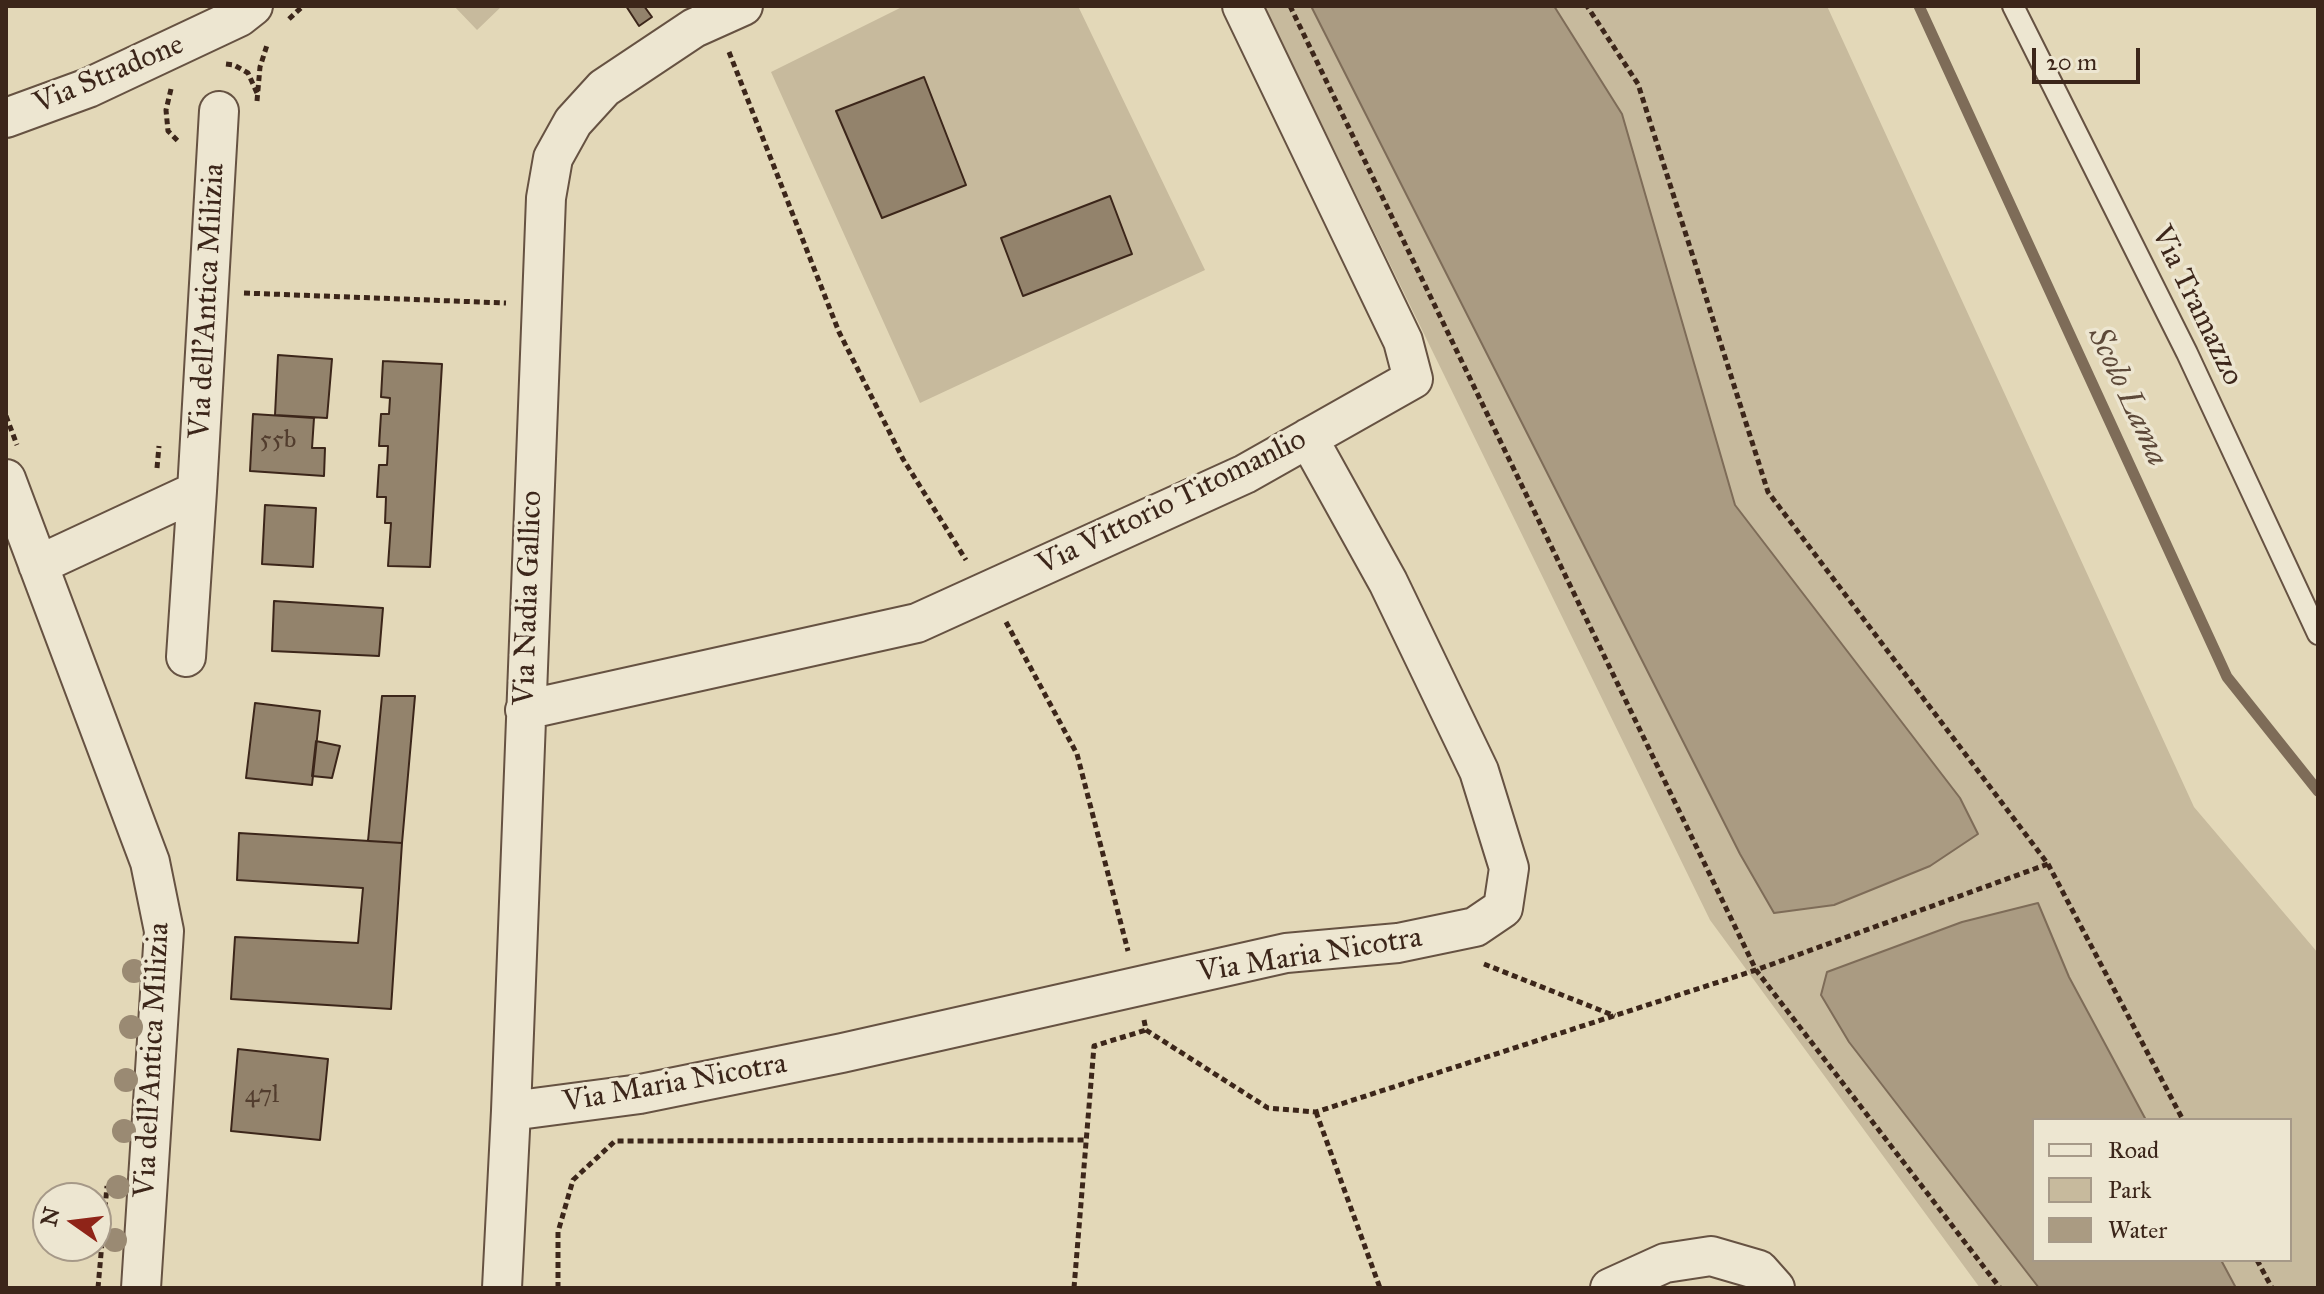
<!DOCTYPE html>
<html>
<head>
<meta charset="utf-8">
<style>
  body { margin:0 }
  #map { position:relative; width:2324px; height:1294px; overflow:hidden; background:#e3d8b8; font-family:"IM FELL Great Primer",serif }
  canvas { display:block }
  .frame { position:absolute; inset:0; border:8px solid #3c261a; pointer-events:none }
  .legend { position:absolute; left:2032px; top:1118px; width:260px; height:144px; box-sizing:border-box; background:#ede6d1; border:2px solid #a69988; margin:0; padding:10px 14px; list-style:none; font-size:24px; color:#3c261a }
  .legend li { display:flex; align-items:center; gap:16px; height:40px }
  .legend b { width:40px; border:2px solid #a69988 }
  .north { position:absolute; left:32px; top:1182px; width:80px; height:80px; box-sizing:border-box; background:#ede6d1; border:2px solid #a69988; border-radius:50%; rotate:284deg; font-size:22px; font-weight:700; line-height:32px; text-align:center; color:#3c261a }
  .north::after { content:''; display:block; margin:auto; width:28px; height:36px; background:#8f2418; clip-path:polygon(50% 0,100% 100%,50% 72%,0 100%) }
  .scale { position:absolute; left:2032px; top:48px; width:108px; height:36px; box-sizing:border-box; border:4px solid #3c261a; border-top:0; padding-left:10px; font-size:24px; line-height:28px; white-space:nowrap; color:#3c261a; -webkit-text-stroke:6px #ede6d1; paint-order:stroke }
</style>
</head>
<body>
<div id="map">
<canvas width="2324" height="1294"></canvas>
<div class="frame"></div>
<ul class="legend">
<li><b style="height:10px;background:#ede6d1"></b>Road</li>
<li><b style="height:22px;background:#c7ba9d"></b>Park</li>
<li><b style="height:22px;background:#aa9b82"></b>Water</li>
</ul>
<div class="north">N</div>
<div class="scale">20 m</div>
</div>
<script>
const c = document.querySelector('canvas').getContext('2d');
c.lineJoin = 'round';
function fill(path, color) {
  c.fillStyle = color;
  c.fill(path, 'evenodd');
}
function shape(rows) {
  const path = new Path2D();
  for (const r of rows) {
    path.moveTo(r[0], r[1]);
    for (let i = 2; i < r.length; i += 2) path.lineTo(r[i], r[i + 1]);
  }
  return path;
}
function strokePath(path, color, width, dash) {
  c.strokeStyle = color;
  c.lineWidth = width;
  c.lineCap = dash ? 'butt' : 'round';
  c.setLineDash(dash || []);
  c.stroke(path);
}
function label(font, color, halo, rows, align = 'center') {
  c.font = font + ' "IM FELL Great Primer",serif';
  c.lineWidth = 7;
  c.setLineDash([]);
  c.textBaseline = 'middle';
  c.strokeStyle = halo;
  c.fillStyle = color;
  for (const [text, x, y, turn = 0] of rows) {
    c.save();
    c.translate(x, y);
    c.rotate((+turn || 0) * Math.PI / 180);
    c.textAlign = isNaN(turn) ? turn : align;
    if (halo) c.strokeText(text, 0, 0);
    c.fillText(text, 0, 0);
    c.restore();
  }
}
const green = shape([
  [454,6,502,6,477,30],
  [904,6,1078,6,1205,270,920,403,771,72],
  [1264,6,1827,6,2194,807,2318,953,2318,1288,1980,1288,1710,920],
  [2034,1120,2290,1120,2290,1260,2034,1260]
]);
const water = shape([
  [1311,6,1554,6,1622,114,1735,505,1960,798,1978,834,1930,866,1834,905,1774,913,1740,854,1311,6],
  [2038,903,2069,977,2146,1120,2034,1120,2034,1260,2221,1260,2236,1288,2039,1288,1849,1042,1821,995,1827,972,1962,922,2038,903]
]);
const stream = shape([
  [1919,6,2227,677,2318,791]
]);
const building = shape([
  [626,6,644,6,652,17,639,26,626,6],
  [924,77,966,185,882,218,836,111,924,77],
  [1110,196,1132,254,1023,296,1001,238,1110,196],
  [278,355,332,359,327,418,275,415,278,355],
  [383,361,442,364,430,567,388,566,391,523,385,523,386,497,377,497,379,465,387,465,388,446,379,446,381,414,389,414,390,398,381,397,383,361],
  [253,414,314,418,312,448,325,448,324,476,250,471,253,414],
  [265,505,316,508,313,567,262,564,265,505],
  [274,601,383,608,379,656,272,651,274,601],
  [382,696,415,696,402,843,368,841,382,696],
  [255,703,320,711,312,785,246,778,255,703],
  [316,741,340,746,332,778,312,776,316,741],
  [239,833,402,843,391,1009,231,999,235,937,358,943,363,888,237,880,239,833],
  [238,1049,328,1059,320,1140,231,1131,238,1049]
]);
const path = shape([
  [1290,6,1756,970,2000,1288],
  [289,19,303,6],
  [729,52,839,332,903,459,966,560],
  [226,64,234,65,248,73,257,93],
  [171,89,166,110,168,131,179,142],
  [257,101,260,67,267,45],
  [244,293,506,303],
  [6,416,17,445],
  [157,468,159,446],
  [1006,622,1077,754,1128,951],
  [2048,864,2183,1120],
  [1484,964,1615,1016],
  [1144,1020,1146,1030,1268,1108,1316,1112,1756,970,2048,864,1768,492,1638,84,1587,6],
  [1316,1112,1380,1288],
  [2257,1260,2272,1288],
  [98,1288,107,1186],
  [558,1288,558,1232,573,1180,615,1141,1087,1140],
  [1074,1288,1094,1046,1146,1030]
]);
const service = shape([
  [2013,6,2187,353,2318,634]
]);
const minor = shape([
  [6,118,88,88,239,17,253,6],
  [6,479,150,862,164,931,141,1288],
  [38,565,197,491,219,111],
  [186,657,197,491],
  [525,710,917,623,1245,474,1413,379,1403,341,1242,6],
  [511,1111,640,1094,842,1053,1286,953,1398,943,1475,927,1503,908,1509,868,1479,771,1388,582,1308,438],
  [502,1288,511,1111,546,198,553,158,573,122,604,88,694,28,743,6],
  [1610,1288,1665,1263,1711,1256,1759,1270,1775,1288]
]);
const trees = [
  [134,971],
  [131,1027],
  [126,1080],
  [124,1131],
  [118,1187],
  [115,1240]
];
const numberNames = [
  ["55b",278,441],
  ["47l",262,1096]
];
const streetNames = [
  ["Via Stradone",109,75,-23],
  ["Via dell'Antica Milizia",208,301,-87],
  ["Via Tramazzo",2196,306,64],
  ["Via Vittorio Titomanlio",1172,503,-26],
  ["Via Nadia Gallico",529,598,-88],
  ["Via Maria Nicotra",1310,956,-9],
  ["Via dell'Antica Milizia",153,1060,-87],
  ["Via Maria Nicotra",675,1084,-10]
];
const waterNames = [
  ["Scolo Lama",2127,397,65]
];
fill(green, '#c7ba9d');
fill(water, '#aa9b82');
strokePath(water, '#7e6c58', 2);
strokePath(stream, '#7e6c58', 11);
fill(building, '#93836c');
strokePath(building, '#3c261a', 2);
strokePath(service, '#665242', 24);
strokePath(minor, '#665242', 42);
strokePath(path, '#3c261a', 5, [6, 4]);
strokePath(service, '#ede6d1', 20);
strokePath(minor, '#ede6d1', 38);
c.fillStyle = '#9a8a73';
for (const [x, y] of trees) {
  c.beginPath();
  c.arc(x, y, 12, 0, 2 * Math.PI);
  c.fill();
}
label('26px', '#523d2e', null, numberNames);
label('30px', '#3c261a', '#ede6d1', streetNames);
label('italic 32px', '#5d4939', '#ede6d1', waterNames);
</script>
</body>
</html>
